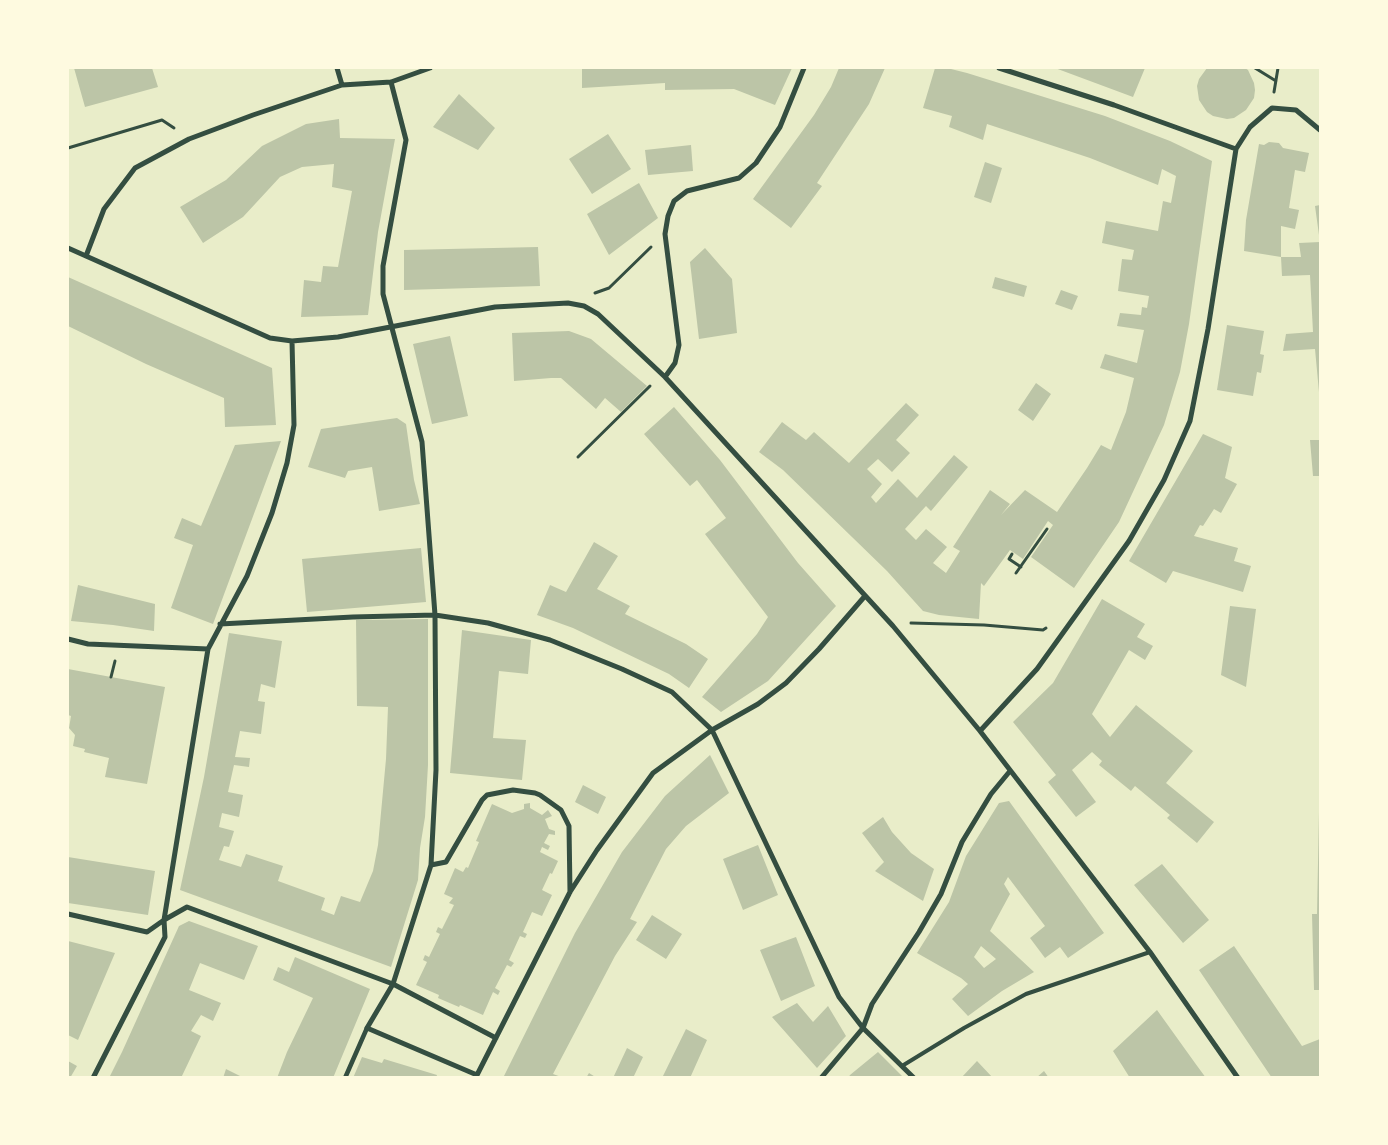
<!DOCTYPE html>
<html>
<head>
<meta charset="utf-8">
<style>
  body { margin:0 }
  #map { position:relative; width:1388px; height:1145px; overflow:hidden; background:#e9edc9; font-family:Ubuntu,sans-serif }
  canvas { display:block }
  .frame { position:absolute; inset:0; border:69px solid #fefae0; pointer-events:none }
</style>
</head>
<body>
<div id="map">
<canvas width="1388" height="1145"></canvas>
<div class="frame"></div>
</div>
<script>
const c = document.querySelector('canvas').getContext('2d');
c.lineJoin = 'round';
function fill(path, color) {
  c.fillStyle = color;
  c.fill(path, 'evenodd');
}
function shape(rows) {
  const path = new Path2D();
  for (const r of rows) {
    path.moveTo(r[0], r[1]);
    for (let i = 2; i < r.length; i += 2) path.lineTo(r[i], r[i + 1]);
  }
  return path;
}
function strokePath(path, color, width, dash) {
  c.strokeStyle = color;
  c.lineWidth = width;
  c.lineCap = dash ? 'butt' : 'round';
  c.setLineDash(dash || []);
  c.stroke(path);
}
const building = shape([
  [74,68,152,68,158,87,85,107],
  [582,68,792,68,775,105,734,89,665,90,665,83,582,88],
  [839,68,885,68,869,104,817,183,822,186,791,228,753,199,814,115,831,87],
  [935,68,947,68,967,73,1105,116,1170,141,1212,161,1189,324,1180,372,1164,425,1119,522,1074,588,1031,557,1053,525,1048,521,1023,559,1010,550,984,586,981,583,979,619,939,615,923,611,887,571,783,470,759,452,782,422,806,440,814,432,849,463,906,403,919,415,896,440,910,453,892,472,878,459,867,469,882,484,871,497,876,503,898,479,917,498,954,455,968,467,931,511,926,506,905,529,916,540,926,529,947,547,933,563,946,573,960,551,953,547,990,490,1010,504,1001,515,1025,490,1057,512,1087,468,1101,445,1111,450,1126,412,1134,378,1100,368,1105,354,1137,363,1144,330,1117,326,1120,313,1141,315,1142,307,1147,308,1149,296,1118,291,1122,259,1132,260,1134,250,1102,243,1106,221,1158,231,1163,201,1171,203,1176,176,1162,169,1158,185,1090,158,987,124,983,140,949,127,952,116,923,108],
  [1055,68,1145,68,1133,97],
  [1207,68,1245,68,1248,70,1254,83,1255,90,1254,98,1246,110,1234,118,1227,119,1213,116,1207,112,1199,100,1197,86,1199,79],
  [459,94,495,128,478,150,433,127],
  [339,119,340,138,395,139,378,232,368,315,301,317,304,280,321,282,323,266,338,267,352,191,332,187,334,164,302,167,280,177,243,217,203,243,180,207,226,180,262,146,306,124],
  [608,134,631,169,592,194,569,159],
  [1269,142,1279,143,1283,148,1309,153,1305,172,1295,170,1289,208,1299,210,1295,229,1281,226,1281,257,1301,257,1299,243,1320,242,1320,392,1319,392,1315,349,1283,351,1286,334,1313,332,1310,275,1282,276,1281,257,1244,251,1246,220,1259,144,1264,145],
  [691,145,693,171,648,175,645,150],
  [985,162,1002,168,991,203,974,197],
  [639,183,658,218,609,255,587,214],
  [1320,205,1320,235,1319,235,1315,206],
  [538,247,540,286,404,290,404,250],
  [705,248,732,279,737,333,699,339,690,262],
  [68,277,272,368,276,425,225,427,224,398,146,364,68,326],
  [995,277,1027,286,1024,297,992,288],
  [1061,290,1078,296,1072,310,1055,304],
  [1227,325,1264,331,1260,354,1264,355,1261,373,1257,372,1253,396,1217,390],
  [569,331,591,339,647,386,621,412,605,398,596,409,561,378,551,378,514,381,512,333],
  [450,336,468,416,432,424,413,344],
  [1036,383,1051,394,1033,421,1018,410],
  [674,407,720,460,798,563,836,606,768,681,721,712,702,697,757,634,768,617,705,534,726,518,697,480,690,486,644,434],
  [397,418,406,424,414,480,420,504,379,511,372,467,348,471,345,478,308,467,321,429],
  [1203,434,1232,447,1225,478,1237,484,1221,513,1214,509,1203,526,1200,525,1194,536,1238,548,1234,561,1251,566,1243,592,1173,571,1166,583,1129,561],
  [1310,440,1320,440,1320,476,1313,476],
  [281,441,213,624,171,608,193,545,174,538,182,518,201,526,235,445],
  [594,542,618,556,597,589,630,606,625,614,686,644,708,659,689,688,669,674,573,628,537,615,550,585,566,592],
  [421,548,426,602,307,612,302,559],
  [78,585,155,604,154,631,113,625,71,621],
  [1102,599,1145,624,1137,637,1153,646,1145,660,1129,650,1092,714,1110,737,1136,705,1193,751,1166,783,1214,822,1197,843,1167,818,1170,815,1135,786,1131,791,1099,765,1102,761,1092,752,1072,770,1096,802,1076,817,1048,782,1056,775,1013,722,1053,683],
  [1230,606,1256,609,1246,687,1221,675],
  [428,619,428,765,425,817,420,848,418,880,391,967,180,890,204,777,229,633,282,641,275,688,261,684,258,701,265,702,261,734,240,731,235,757,250,758,249,767,234,765,228,792,243,795,239,817,222,813,219,827,234,831,229,847,224,846,219,860,241,867,246,854,283,866,278,881,325,898,321,910,334,915,341,896,360,902,373,871,378,845,386,759,388,707,357,706,356,620],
  [462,630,531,640,528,674,499,671,493,738,526,740,522,780,450,773],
  [68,669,165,687,147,784,105,777,109,758,84,752,85,749,73,746,75,735,69,728,71,716,68,715],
  [710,755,729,793,686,826,666,849,630,919,637,922,615,956,553,1074,564,1078,503,1078,575,933,622,852,665,796],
  [583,785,606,797,598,814,575,802],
  [1009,801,1104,933,1068,958,1060,947,1045,958,1030,938,1045,926,1008,877,1004,884,1010,894,990,931,1034,972,1002,991,968,1016,952,999,968,984,961,978,917,953,949,902,966,856,999,803],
  [981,946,996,959,984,968,974,957],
  [530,803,530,808,542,815,548,810,552,816,545,819,549,829,555,831,555,835,549,834,544,843,550,846,548,850,542,847,540,852,558,861,552,874,550,873,542,890,552,895,542,916,532,912,523,932,527,934,525,938,520,936,509,960,514,963,511,967,507,965,495,988,500,991,498,995,493,992,483,1015,460,1005,459,1007,438,998,439,995,416,985,427,962,423,960,425,955,429,957,440,934,436,932,438,927,442,929,454,905,449,903,453,898,444,894,455,868,463,872,466,867,468,868,479,842,476,841,492,804,512,813,524,809,524,804],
  [1319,812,1320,812,1320,990,1314,990,1312,914,1317,914],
  [883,817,892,832,911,853,934,869,923,901,875,871,884,862,862,833],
  [758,845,778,895,743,910,723,859],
  [68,857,155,871,148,915,68,903],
  [1162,864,1209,920,1183,943,1134,885],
  [652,915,682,934,666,959,636,940],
  [189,921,258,946,244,980,200,963,189,990,221,1003,213,1021,201,1015,191,1031,201,1036,181,1078,109,1078,122,1052,179,926],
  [796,937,815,986,781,1001,760,950],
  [68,941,115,953,78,1040,68,1035],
  [1234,946,1302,1046,1320,1039,1320,1077,1272,1078,1199,970],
  [295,957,370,989,333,1078,277,1078,287,1052,313,998,273,980,278,967,289,972],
  [797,1003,813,1022,828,1006,846,1036,817,1068,772,1017],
  [1157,1010,1195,1063,1206,1078,1130,1078,1113,1051],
  [686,1029,707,1040,690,1078,662,1078],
  [627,1048,643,1057,633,1078,613,1078],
  [878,1052,904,1078,848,1078,850,1075],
  [362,1057,382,1063,384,1059,437,1075,436,1078,353,1078],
  [68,1061,77,1066,70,1078,68,1078],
  [977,1061,993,1078,961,1078],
  [226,1069,244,1078,223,1078],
  [1044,1071,1049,1078,1036,1078],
  [589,1073,597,1078,586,1078]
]);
const path = shape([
  [1255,68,1276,81],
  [1274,92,1278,68],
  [68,148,162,120,174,128],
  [595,293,609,288,651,247],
  [578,457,650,386],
  [1012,554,1009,559,1021,567],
  [1016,573,1047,529],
  [911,623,984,625,1043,630,1046,628],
  [111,677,115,661]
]);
const service = shape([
  [902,1066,964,1028,1026,994,1150,952]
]);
const pedestrian = shape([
  [345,1078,367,1028]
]);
const minor = shape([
  [337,68,342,85],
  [999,68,1114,105,1236,149],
  [391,82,406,140,383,266,383,294,422,442,435,615,436,770,431,865,393,984,367,1028,477,1075],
  [68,248,270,338,292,341,338,337,495,307,568,303,584,306,598,314,665,377,893,626,980,731,1150,952,1238,1078],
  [86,256,104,209,135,168,189,139,253,115,342,85,391,82,430,68],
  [665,377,675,363,679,345,665,234,668,216,674,201,687,191,739,178,756,163,780,127,804,68],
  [220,624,353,617,435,615,488,623,550,640,622,669,672,692,712,730,839,997,863,1028,914,1078],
  [68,639,88,644,208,649],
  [980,731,1037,669,1129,541,1164,480,1190,421,1208,329,1236,149,1250,127,1272,108,1296,110,1320,130],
  [431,865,446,862,482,800,487,795,513,790,535,793,540,795,561,810,569,826,570,892],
  [68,914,147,932,164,920,187,907,393,984,496,1038],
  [477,1075,570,892,597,850,653,773,712,730,758,704,786,683,819,649,865,596],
  [93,1078,165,937,164,920,208,649,247,576,272,513,287,463,294,425,292,341],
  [821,1078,863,1028,872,1004,919,932,941,894,962,842,991,794,1010,771]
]);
fill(building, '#bcc5a7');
strokePath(path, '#344e41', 3);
strokePath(service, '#344e41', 4);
strokePath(pedestrian, '#344e41', 4.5);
strokePath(minor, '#344e41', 5);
</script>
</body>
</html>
